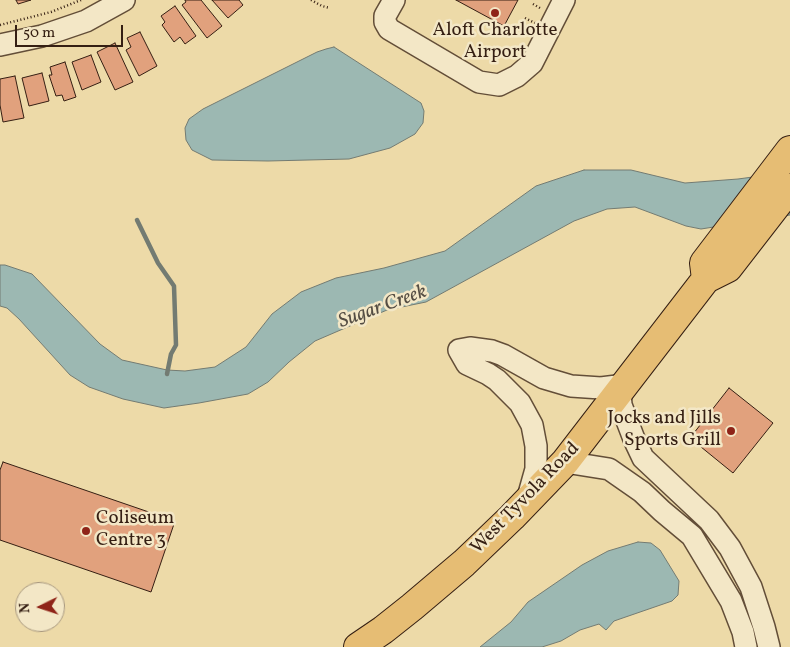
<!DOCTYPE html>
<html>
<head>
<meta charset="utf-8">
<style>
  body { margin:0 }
  #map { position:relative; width:790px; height:647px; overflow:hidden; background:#eddaa8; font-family:Vollkorn,serif }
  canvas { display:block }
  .north { position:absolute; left:15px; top:582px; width:50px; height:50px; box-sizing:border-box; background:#f3e7c6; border:1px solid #a7977e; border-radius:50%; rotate:266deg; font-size:14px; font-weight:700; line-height:20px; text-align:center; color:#351f13 }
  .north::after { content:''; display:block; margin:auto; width:18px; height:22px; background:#8f2418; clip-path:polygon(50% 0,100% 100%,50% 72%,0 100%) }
  .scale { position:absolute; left:15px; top:25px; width:108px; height:22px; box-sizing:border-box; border:2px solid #351f13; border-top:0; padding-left:6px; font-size:15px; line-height:18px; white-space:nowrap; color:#351f13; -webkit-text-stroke:4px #f3e7c6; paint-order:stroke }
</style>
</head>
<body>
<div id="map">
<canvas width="790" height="647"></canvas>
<div class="north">N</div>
<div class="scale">50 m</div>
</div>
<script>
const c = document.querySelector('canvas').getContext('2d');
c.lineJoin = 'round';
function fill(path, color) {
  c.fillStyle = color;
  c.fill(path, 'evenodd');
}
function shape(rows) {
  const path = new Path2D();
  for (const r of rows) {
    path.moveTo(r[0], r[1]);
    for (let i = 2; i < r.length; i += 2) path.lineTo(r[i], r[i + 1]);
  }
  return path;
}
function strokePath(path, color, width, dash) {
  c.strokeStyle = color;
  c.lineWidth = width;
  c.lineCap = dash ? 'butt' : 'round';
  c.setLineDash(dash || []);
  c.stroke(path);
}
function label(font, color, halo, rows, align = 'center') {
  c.font = font + ' Vollkorn,serif';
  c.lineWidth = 5;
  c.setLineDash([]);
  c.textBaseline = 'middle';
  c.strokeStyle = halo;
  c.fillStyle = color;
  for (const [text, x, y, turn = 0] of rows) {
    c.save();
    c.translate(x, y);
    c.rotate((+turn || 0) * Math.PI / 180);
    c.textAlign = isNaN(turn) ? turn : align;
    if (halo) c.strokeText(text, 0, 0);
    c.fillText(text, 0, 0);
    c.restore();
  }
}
const water = shape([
  [334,47,421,103,424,111,423,123,415,134,390,148,349,159,268,161,212,160,192,150,186,140,185,128,189,119,203,109,317,52,326,49,334,47],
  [584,170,631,170,685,183,738,179,790,172,790,215,701,229,686,226,635,207,607,209,574,221,426,302,387,310,315,341,289,362,268,382,248,394,199,403,164,408,123,399,89,387,70,375,19,319,7,308,0,306,0,265,5,265,32,274,100,344,122,360,167,370,185,371,215,367,246,347,272,314,301,292,336,278,384,268,445,251,536,186,584,170],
  [638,542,651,543,660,550,679,581,678,595,672,601,614,621,606,630,599,624,580,630,561,641,542,647,480,647,511,622,528,602,582,565,608,551,638,542]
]);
const stream = shape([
  [137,220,158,263,174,286,176,345,171,354,167,374]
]);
const building = shape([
  [16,0,31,0,18,4,16,0],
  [185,0,201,0,222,26,207,38,182,5,186,2,185,0],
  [212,0,239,0,243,5,228,18,212,0],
  [456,0,518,0,504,26,456,0],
  [175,6,196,36,185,44,180,37,174,42,162,25,165,22,161,16,175,6],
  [140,32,157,66,139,76,126,50,131,47,127,38,140,32],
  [115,43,133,82,115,90,97,52,115,43],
  [91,55,101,82,82,90,72,62,91,55],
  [65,62,76,97,64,101,62,95,56,96,49,75,52,75,50,67,65,62],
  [42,73,49,101,29,106,22,78,42,73],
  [15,76,24,118,3,122,0,105,0,79,15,76],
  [729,388,773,423,733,473,690,438,729,388],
  [3,462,175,521,151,592,0,540,0,470,3,462]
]);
const path = shape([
  [311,0,322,6,330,8],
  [533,4,540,8],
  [525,18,535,23],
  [0,25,51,12,81,0]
]);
const minor = shape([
  [394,0,385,16,385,22,389,29,479,82,499,85,517,76,532,63,564,0],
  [0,45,42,36,86,21,124,0],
  [620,390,621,405,634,439,643,458,709,520,730,548,751,587,764,627,769,647],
  [565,462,609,469,642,492,662,511,692,536,731,601,743,632,746,647],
  [527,501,536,469,536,446,532,425,520,403,497,380,488,374,467,364,459,350,470,348,492,351,503,355,544,378,571,386,601,388,625,385]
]);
const major = shape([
  [706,279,704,263,790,150],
  [358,647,383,630,412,607,464,563,512,517,565,462,706,279,728,268,790,188]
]);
const markers = [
  [495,13,5,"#8f2418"],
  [731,431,5,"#8f2418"],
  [86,531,5,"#8f2418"]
];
const poiNames = [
  ["Aloft Charlotte",495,32],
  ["Airport",495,54],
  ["Jocks and Jills",721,420,"right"],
  ["Sports Grill",721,442,"right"],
  ["Coliseum",96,520,"left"],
  ["Centre 3",96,542,"left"]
];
const streetNames = [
  ["West Tyvola Road",526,499,-46]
];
const waterNames = [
  ["Sugar Creek",383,308,-20]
];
fill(water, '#9cb8b2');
strokePath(water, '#737b72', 1);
strokePath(stream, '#737b72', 4.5);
fill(building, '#e1a17d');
strokePath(building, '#351f13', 1);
strokePath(minor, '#634e38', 24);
strokePath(major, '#351f13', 30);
strokePath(path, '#351f13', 2.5, [1, 2.5]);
strokePath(minor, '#f3e7c6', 21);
strokePath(major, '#e6bd74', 28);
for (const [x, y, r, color] of markers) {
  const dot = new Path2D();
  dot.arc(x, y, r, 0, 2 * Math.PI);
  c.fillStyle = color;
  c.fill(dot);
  strokePath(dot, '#f3e7c6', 2);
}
label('19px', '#351f13', '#f3e7c6', poiNames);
label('19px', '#351f13', '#f3e7c6', streetNames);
label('italic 20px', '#544d43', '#f3e7c6', waterNames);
</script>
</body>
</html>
